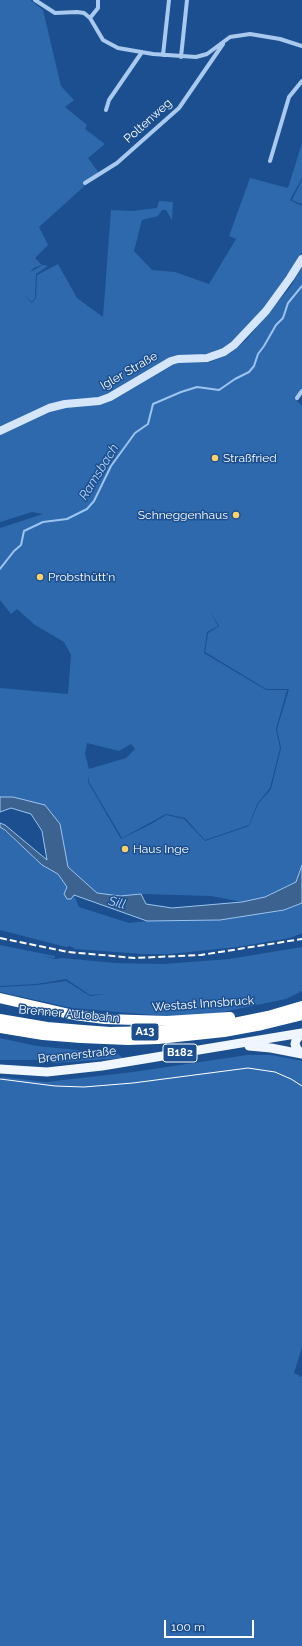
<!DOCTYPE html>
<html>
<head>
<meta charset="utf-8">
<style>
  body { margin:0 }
  #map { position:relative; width:302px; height:1646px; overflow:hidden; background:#1b4f8f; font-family:Raleway,sans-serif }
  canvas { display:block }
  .scale { position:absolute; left:164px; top:1620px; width:90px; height:18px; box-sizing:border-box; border:2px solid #fff; border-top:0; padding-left:5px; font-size:12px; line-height:14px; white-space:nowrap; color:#fff; -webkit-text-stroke:3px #1b4f8f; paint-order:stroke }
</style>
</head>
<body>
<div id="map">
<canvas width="302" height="1646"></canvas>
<div class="scale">100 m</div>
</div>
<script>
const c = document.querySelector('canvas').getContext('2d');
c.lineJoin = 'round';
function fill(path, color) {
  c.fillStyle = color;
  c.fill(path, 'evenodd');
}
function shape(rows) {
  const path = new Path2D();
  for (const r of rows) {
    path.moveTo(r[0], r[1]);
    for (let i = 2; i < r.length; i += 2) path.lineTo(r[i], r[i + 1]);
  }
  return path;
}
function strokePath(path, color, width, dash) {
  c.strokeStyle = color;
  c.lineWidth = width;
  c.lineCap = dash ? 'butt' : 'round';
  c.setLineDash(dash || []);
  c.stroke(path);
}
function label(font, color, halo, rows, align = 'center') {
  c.font = font + ' Raleway,sans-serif';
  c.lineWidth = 3;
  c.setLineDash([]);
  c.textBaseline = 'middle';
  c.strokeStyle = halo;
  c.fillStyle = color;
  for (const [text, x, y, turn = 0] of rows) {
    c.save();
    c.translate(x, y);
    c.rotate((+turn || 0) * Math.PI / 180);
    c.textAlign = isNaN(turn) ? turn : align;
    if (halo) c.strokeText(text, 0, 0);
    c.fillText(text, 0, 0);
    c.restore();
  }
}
const green = shape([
  [0,0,30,0,43,10,61,86,74,100,65,107,87,125,85,129,105,144,88,158,99,173,39,227,48,245,35,258,42,265,34,268,30,272,43,265,48,266,36,274,35,298,32,302,21,292,32,303,36,298,37,275,58,264,77,298,103,317,111,210,132,211,157,208,159,201,173,202,172,220,166,210,162,210,158,216,142,220,134,251,152,270,175,272,209,284,236,239,229,236,250,178,288,188,302,143,302,178,290,200,302,206,302,252,277,292,257,316,231,343,219,352,203,354,200,362,210,362,229,354,246,340,291,286,302,266,302,390,297,401,302,406,302,865,296,882,265,897,242,902,211,896,141,894,120,896,97,893,68,867,60,824,13,797,0,797,0,688,68,694,71,655,64,642,35,625,17,609,11,614,0,600,0,528,43,514,32,512,0,522],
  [210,611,219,626,208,633,205,652,266,689,289,689,277,729,281,748,271,789,258,804,249,826,205,841,184,819,166,815,151,824,121,839,88,782,89,776,89,782,122,838,166,814,185,818,205,840,249,825,257,804,270,788,280,748,276,729,287,690,266,690,204,653,207,632,218,626],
  [87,743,119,751,131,744,135,749,126,758,89,769,85,754],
  [302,180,302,204,292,200],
  [0,827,4,830,42,865,58,874,67,887,64,894,67,899,71,899,74,895,79,907,129,923,147,921,220,920,284,910,302,903,302,933,290,938,237,947,170,954,142,954,75,949,70,946,66,947,0,930],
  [0,945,55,956,55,958,42,956,56,959,61,958,116,963,164,964,229,959,302,947,302,991,286,999,218,1013,176,1017,72,1008,0,992,0,987,37,985,66,981,90,996,108,994,90,995,66,979,37,984,0,986],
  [0,1038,37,1046,87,1051,114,1051,123,1058,55,1063,48,1060,0,1060],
  [247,1055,271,1055,302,1061,302,1347,294,1373,302,1377,302,1646,0,1646,0,1079,2,1077,46,1082,133,1072]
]);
const water = shape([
  [0,797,13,797,45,805,60,824,68,867,97,893,120,896,141,894,146,904,172,908,242,902,265,897,296,882,302,865,302,903,284,910,220,920,147,921,74,895,71,899,67,899,64,894,67,887,58,874,42,865,5,830,0,827,0,823,5,825,47,860,42,831,31,814,11,808,0,812,0,797]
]);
const stream = shape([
  [0,569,14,551,21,545,24,531,43,522,67,519,87,509,94,501,111,466,135,433,148,424,153,404,181,392,197,387,219,390,235,379,249,372,254,366,258,354,264,346,276,325,283,318,288,303,302,286]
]);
const minor = shape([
  [35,0,55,13,77,12,84,13,90,18,103,40,118,48,153,54,196,57,207,54,230,37,250,34,280,39,302,46],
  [90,18,98,8,98,0],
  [163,55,169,0],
  [181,57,187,0],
  [106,110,109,100,142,52],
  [270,161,289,97,302,81],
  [85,183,117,163,179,108,223,44],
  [297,398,302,391]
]);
const secondary = shape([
  [0,431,49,408,65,404,99,401,110,397,171,361,178,359,207,358,224,352,234,345,266,311,290,278,302,259]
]);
const primary = shape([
  [301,1034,296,1040,295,1044,297,1049,302,1054],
  [249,1046,271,1048,302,1054],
  [0,1069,47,1072,102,1066,302,1033]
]);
const motorway = shape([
  [0,998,74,1015,105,1019,167,1021,230,1017],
  [0,1019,47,1027,83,1030,110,1032,159,1031,224,1025,268,1016,302,1006],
  [0,1028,43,1035,81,1038,128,1040,158,1039,224,1032,262,1025,302,1015]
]);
const tram = shape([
  [0,1079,55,1086,84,1087,133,1083,248,1068,275,1072,291,1079,302,1086]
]);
const rail = shape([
  [0,938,68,952,135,958,201,955,302,939]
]);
const markers = [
  [215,458,4,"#ffd166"],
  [236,515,4,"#ffd166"],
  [40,577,4,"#ffd166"],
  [125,849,4,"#ffd166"]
];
const shields = [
  [145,1032,28],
  [180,1053,34]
];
const shieldNames = [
  ["A13",145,1032],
  ["B182",180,1053]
];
const streetNames = [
  ["Poltenweg",148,121,-42],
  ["Igler Straße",129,371,-30],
  ["Westast Innsbruck",203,1004,-4],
  ["Brenner Autobahn",69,1014,5],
  ["Brennerstraße",77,1055,-6]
];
const poiNames = [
  ["Straßfried",223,458],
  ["Schneggenhaus",228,515,"right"],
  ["Probsthütt'n",48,577],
  ["Haus Inge",133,849]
];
const waterNames = [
  ["Ramsbach",99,472,-58],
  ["Sill",117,903,13]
];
fill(green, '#2e69ad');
fill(water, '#3c6290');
strokePath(water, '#9cc4f0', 1);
strokePath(stream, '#9cc4f0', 2);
strokePath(minor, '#a9c9ee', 4);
strokePath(secondary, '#d6e6fa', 8);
strokePath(primary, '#f0f6ff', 9);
strokePath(motorway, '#fff', 10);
strokePath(tram, '#fff', 1);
strokePath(rail, '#fff', 2, [7, 3]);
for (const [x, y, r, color] of markers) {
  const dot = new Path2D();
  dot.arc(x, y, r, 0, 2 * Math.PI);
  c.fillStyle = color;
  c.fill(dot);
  strokePath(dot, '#1b4f8f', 1.5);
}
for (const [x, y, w] of shields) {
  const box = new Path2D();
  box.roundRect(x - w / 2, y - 9, w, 18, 3);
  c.fillStyle = '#1b4f8f';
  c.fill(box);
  strokePath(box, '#fff', 1);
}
label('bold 11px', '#fff', null, shieldNames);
label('12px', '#fff', '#1b4f8f', streetNames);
label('12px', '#fff', '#1b4f8f', poiNames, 'left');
label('italic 13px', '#b5d3f5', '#1b4f8f', waterNames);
</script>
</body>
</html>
